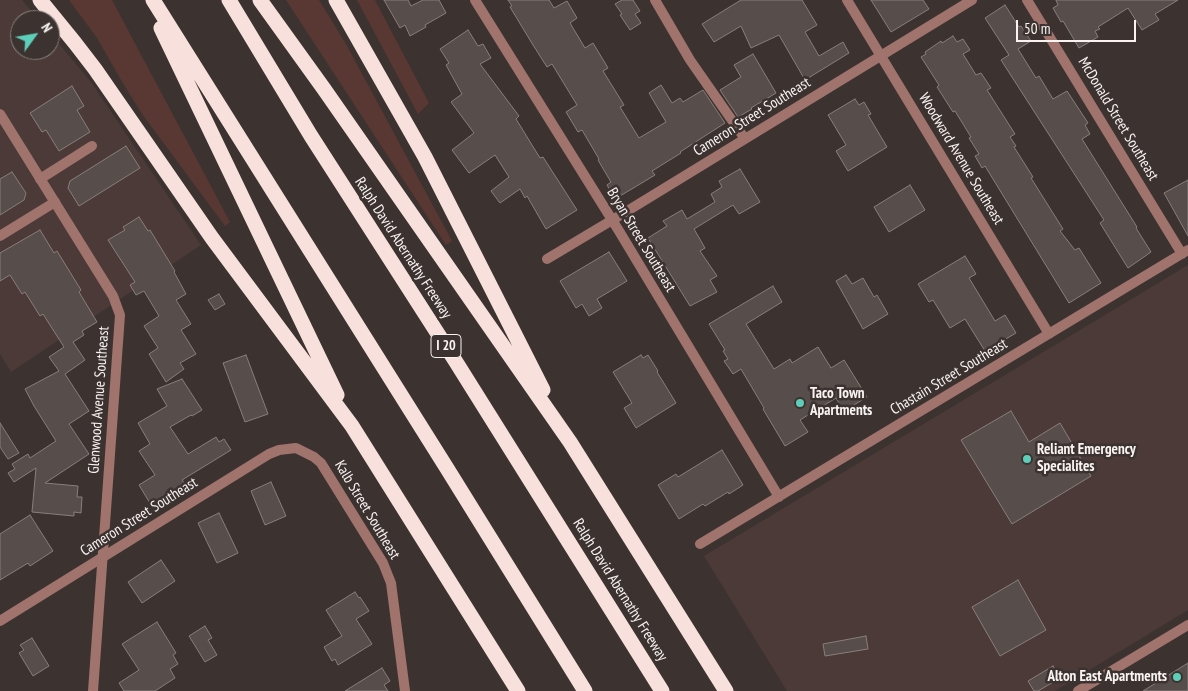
<!DOCTYPE html>
<html>
<head>
<meta charset="utf-8">
<style>
  body { margin:0 }
  #map { position:relative; width:1188px; height:691px; overflow:hidden; background:#3c3331; font-family:"PT Sans Narrow",sans-serif }
  canvas { display:block }
  .north { position:absolute; left:10px; top:10px; width:50px; height:50px; box-sizing:border-box; background:#3c3331; border:1px solid #88807e; border-radius:50%; rotate:58deg; font-size:14px; font-weight:700; line-height:20px; text-align:center; color:#f9f3f2 }
  .north::after { content:''; display:block; margin:auto; width:18px; height:22px; background:#5dceb9; clip-path:polygon(50% 0,100% 100%,50% 72%,0 100%) }
  .scale { position:absolute; left:1016px; top:20px; width:120px; height:22px; box-sizing:border-box; border:2px solid #f9f3f2; border-top:0; padding-left:6px; font-size:15px; line-height:18px; white-space:nowrap; color:#f9f3f2; -webkit-text-stroke:4px #3c3331; paint-order:stroke }
</style>
</head>
<body>
<div id="map">
<canvas width="1188" height="691"></canvas>
<div class="north">N</div>
<div class="scale">50 m</div>
</div>
<script>
const c = document.querySelector('canvas').getContext('2d');
c.lineJoin = 'round';
function fill(path, color) {
  c.fillStyle = color;
  c.fill(path, 'evenodd');
}
function shape(rows) {
  const path = new Path2D();
  for (const r of rows) {
    path.moveTo(r[0], r[1]);
    for (let i = 2; i < r.length; i += 2) path.lineTo(r[i], r[i + 1]);
  }
  return path;
}
function strokePath(path, color, width, dash) {
  c.strokeStyle = color;
  c.lineWidth = width;
  c.lineCap = dash ? 'butt' : 'round';
  c.setLineDash(dash || []);
  c.stroke(path);
}
function label(font, color, halo, rows, align = 'center') {
  c.font = font + ' "PT Sans Narrow",sans-serif';
  c.lineWidth = 5;
  c.setLineDash([]);
  c.textBaseline = 'middle';
  c.strokeStyle = halo;
  c.fillStyle = color;
  for (const [text, x, y, turn = 0] of rows) {
    c.save();
    c.translate(x, y);
    c.rotate((+turn || 0) * Math.PI / 180);
    c.textAlign = isNaN(turn) ? turn : align;
    if (halo) c.strokeText(text, 0, 0);
    c.fillText(text, 0, 0);
    c.restore();
  }
}
const built = shape([
  [0,0,22,0,39,20,20,20,20,50,50,50,50,33,91,82,201,245,11,372,0,354],
  [1188,265,1188,610,1055,691,787,691,704,556]
]);
const green = shape([
  [69,0,112,0,230,222,225,226,142,114,121,80,97,38],
  [286,0,319,0,346,44,452,241,446,245],
  [357,0,375,0,429,103,418,114]
]);
const building = shape([
  [384,0,408,0,411,6,423,0,439,0,446,13,425,25,426,27,410,36,405,25,400,28,384,0],
  [508,0,549,0,554,8,567,1,577,18,570,23,585,48,593,43,608,68,603,71,624,105,620,107,639,138,666,122,649,93,661,85,672,103,680,98,683,102,703,90,725,123,680,152,681,153,652,171,655,175,615,199,607,185,611,182,598,160,599,159,582,130,578,132,566,112,577,105,552,64,547,67,533,45,510,7,512,6,508,0],
  [622,0,633,0,640,11,635,14,641,23,630,30,620,15,622,14,615,4,622,0],
  [741,0,802,0,817,25,805,32,819,56,843,42,849,53,805,80,779,35,751,48,741,26,714,42,702,24,741,0],
  [871,0,923,0,929,9,891,32,871,0],
  [1056,0,1178,0,1155,14,1159,20,1142,30,1128,8,1098,27,1100,29,1095,31,1098,37,1079,48,1063,21,1061,22,1053,8,1058,5,1056,0],
  [1005,5,1019,27,1021,26,1031,41,1018,49,1036,78,1039,76,1053,99,1067,91,1088,123,1085,125,1090,134,1082,139,1137,227,1136,228,1151,252,1128,268,1100,223,1104,220,1001,60,1009,55,985,18,1005,5],
  [468,30,478,46,483,44,491,58,480,64,519,116,516,119,540,158,543,157,577,210,546,229,527,196,525,198,520,189,500,203,491,191,509,177,495,155,469,173,452,150,474,133,451,102,462,94,446,65,449,63,440,49,468,30],
  [953,36,957,42,963,39,970,50,963,54,976,75,981,73,991,88,987,90,1015,134,1010,137,1016,146,1014,147,1033,177,1031,178,1063,229,1060,231,1075,250,1079,248,1101,283,1069,303,985,166,982,168,975,156,979,154,969,138,971,137,955,111,953,112,937,87,939,85,921,57,926,54,925,52,941,41,942,43,953,36],
  [753,54,776,93,751,108,752,109,738,117,720,90,741,77,734,65,753,54],
  [72,86,84,106,77,110,90,132,59,151,46,130,42,132,30,113,72,86],
  [855,99,859,105,864,102,871,114,868,115,887,147,848,171,836,151,846,145,828,115,855,99],
  [126,146,140,168,79,206,68,188,70,181,126,146],
  [740,169,760,202,739,214,733,205,694,229,705,248,700,251,717,276,710,280,717,292,690,306,648,238,667,226,663,221,682,210,687,219,715,202,711,194,722,187,719,181,740,169],
  [12,172,26,193,24,200,0,215,0,179,12,172],
  [1188,180,1188,236,1164,193,1188,180],
  [910,185,925,210,889,232,874,207,910,185],
  [139,217,148,231,150,230,175,271,174,272,186,294,176,300,191,324,181,330,196,354,180,363,184,369,166,382,149,354,158,348,144,326,159,316,144,291,136,295,130,285,135,282,108,240,125,230,123,227,139,217],
  [40,230,54,253,57,251,81,290,79,292,97,322,82,331,84,335,73,342,85,360,65,374,89,411,69,424,89,454,45,483,78,486,77,497,82,497,81,513,74,512,74,516,32,512,36,468,14,482,8,473,15,469,12,464,28,454,30,458,56,441,34,406,25,389,59,371,49,357,64,347,43,314,40,316,25,292,22,294,10,275,0,281,0,253,40,230],
  [609,252,627,281,597,299,602,308,589,316,582,304,576,308,560,281,609,252],
  [965,256,976,274,969,278,995,321,1005,315,1016,333,985,351,965,319,950,328,933,300,929,302,918,284,965,256],
  [846,275,852,284,863,278,874,297,877,295,888,314,863,329,836,281,846,275],
  [773,286,782,302,746,324,774,369,790,359,792,363,818,347,831,368,844,360,867,397,844,411,836,398,800,420,808,432,785,446,763,409,764,408,741,369,733,374,724,361,728,359,723,351,725,350,709,324,773,286],
  [219,294,225,304,215,310,208,300,219,294],
  [246,355,268,414,245,422,223,363,246,355],
  [641,355,643,358,648,355,658,371,657,372,676,403,636,428,624,408,632,403,613,372,641,355],
  [182,379,202,410,192,416,191,415,170,427,188,454,216,437,219,442,224,439,231,450,182,480,185,484,151,505,139,485,155,475,139,451,150,444,138,423,167,406,157,389,182,379],
  [1011,411,1029,442,1060,423,1091,476,1012,524,961,440,1011,411],
  [0,423,19,453,8,459,0,447,0,423],
  [722,450,743,485,729,494,728,492,705,506,703,504,679,519,658,485,676,474,678,477,722,450],
  [271,482,286,516,265,525,251,491,271,482],
  [219,513,238,553,217,563,198,523,219,513],
  [30,515,53,551,30,566,28,563,0,580,0,534,30,515],
  [161,560,175,581,142,603,128,582,161,560],
  [1018,580,1046,630,1000,656,972,607,1018,580],
  [355,592,359,598,360,597,369,611,356,619,372,644,338,665,335,659,332,661,324,647,342,636,326,610,355,592],
  [157,622,176,653,173,655,178,664,170,669,175,678,155,691,124,691,119,683,139,670,122,644,157,622],
  [205,626,212,638,208,640,217,655,205,662,189,636,205,626],
  [866,636,868,649,825,656,823,644,866,636],
  [32,638,49,666,33,676,19,653,24,650,20,645,32,638],
  [1188,663,1188,691,1143,691,1188,663],
  [1053,666,1060,678,1038,691,1034,691,1028,681,1053,666],
  [382,668,390,681,384,685,388,691,345,691,382,668]
]);
const minor = shape([
  [475,0,619,231,779,497],
  [655,0,690,60,745,139],
  [847,0,1049,334],
  [1027,0,1182,254],
  [40,179,92,146],
  [0,236,55,202],
  [547,259,624,213,972,0],
  [700,544,1188,250],
  [0,621,269,454,279,450,296,448,314,457,321,463,383,563,391,583,405,691],
  [1078,691,1188,625]
]);
const tertiary = shape([
  [0,114,113,296,120,315,93,691]
]);
const motorway = shape([
  [40,0,75,43,95,69,212,238,352,426,518,691],
  [153,0,448,470,585,691],
  [229,0,311,136,456,362,662,691],
  [260,0,324,89,570,442,726,691],
  [336,0,425,157,543,390],
  [161,28,337,395]
]);
const markers = [
  [800,403,5,"#5dceb9"],
  [1027,459,5,"#5dceb9"],
  [1177,677,5,"#5dceb9"]
];
const shields = [
  [446,346,30]
];
const shieldNames = [
  ["I 20",446,346]
];
const streetNames = [
  ["Cameron Street Southeast",752,117,-32],
  ["McDonald Street Southeast",1118,119,59],
  ["Woodward Avenue Southeast",961,159,59],
  ["Bryan Street Southeast",641,240,59],
  ["Ralph David Abernathy Freeway",403,248,57],
  ["Chastain Street Southeast",949,377,-31],
  ["Glenwood Avenue Southeast",99,400,-86],
  ["Kalb Street Southeast",367,510,59],
  ["Cameron Street Southeast",139,517,-32],
  ["Ralph David Abernathy Freeway",620,590,58]
];
const poiNames = [
  ["Taco Town",810,394],
  ["Apartments",810,411],
  ["Reliant Emergency",1037,450],
  ["Specialites",1037,467],
  ["Alton East Apartments",1167,677,"right"]
];
fill(built, '#4b3a37');
fill(green, '#593732');
fill(building, '#574d4b');
strokePath(building, '#897e7c', 1);
strokePath(minor, '#a0736c', 10);
strokePath(tertiary, '#a0736c', 10);
strokePath(motorway, '#f8e1dd', 15);
for (const [x, y, r, color] of markers) {
  const dot = new Path2D();
  dot.arc(x, y, r, 0, 2 * Math.PI);
  c.fillStyle = color;
  c.fill(dot);
  strokePath(dot, '#3c3331', 2);
}
for (const [x, y, w] of shields) {
  const box = new Path2D();
  box.roundRect(x - w / 2, y - 11.5, w, 23, 4);
  c.fillStyle = '#3c3331';
  c.fill(box);
  strokePath(box, '#f9f3f2', 1);
}
label('bold 14px', '#f9f3f2', null, shieldNames);
label('15px', '#f9f3f2', '#3c3331', streetNames);
label('bold 15px', '#f9f3f2', '#3c3331', poiNames, 'left');
</script>
</body>
</html>
